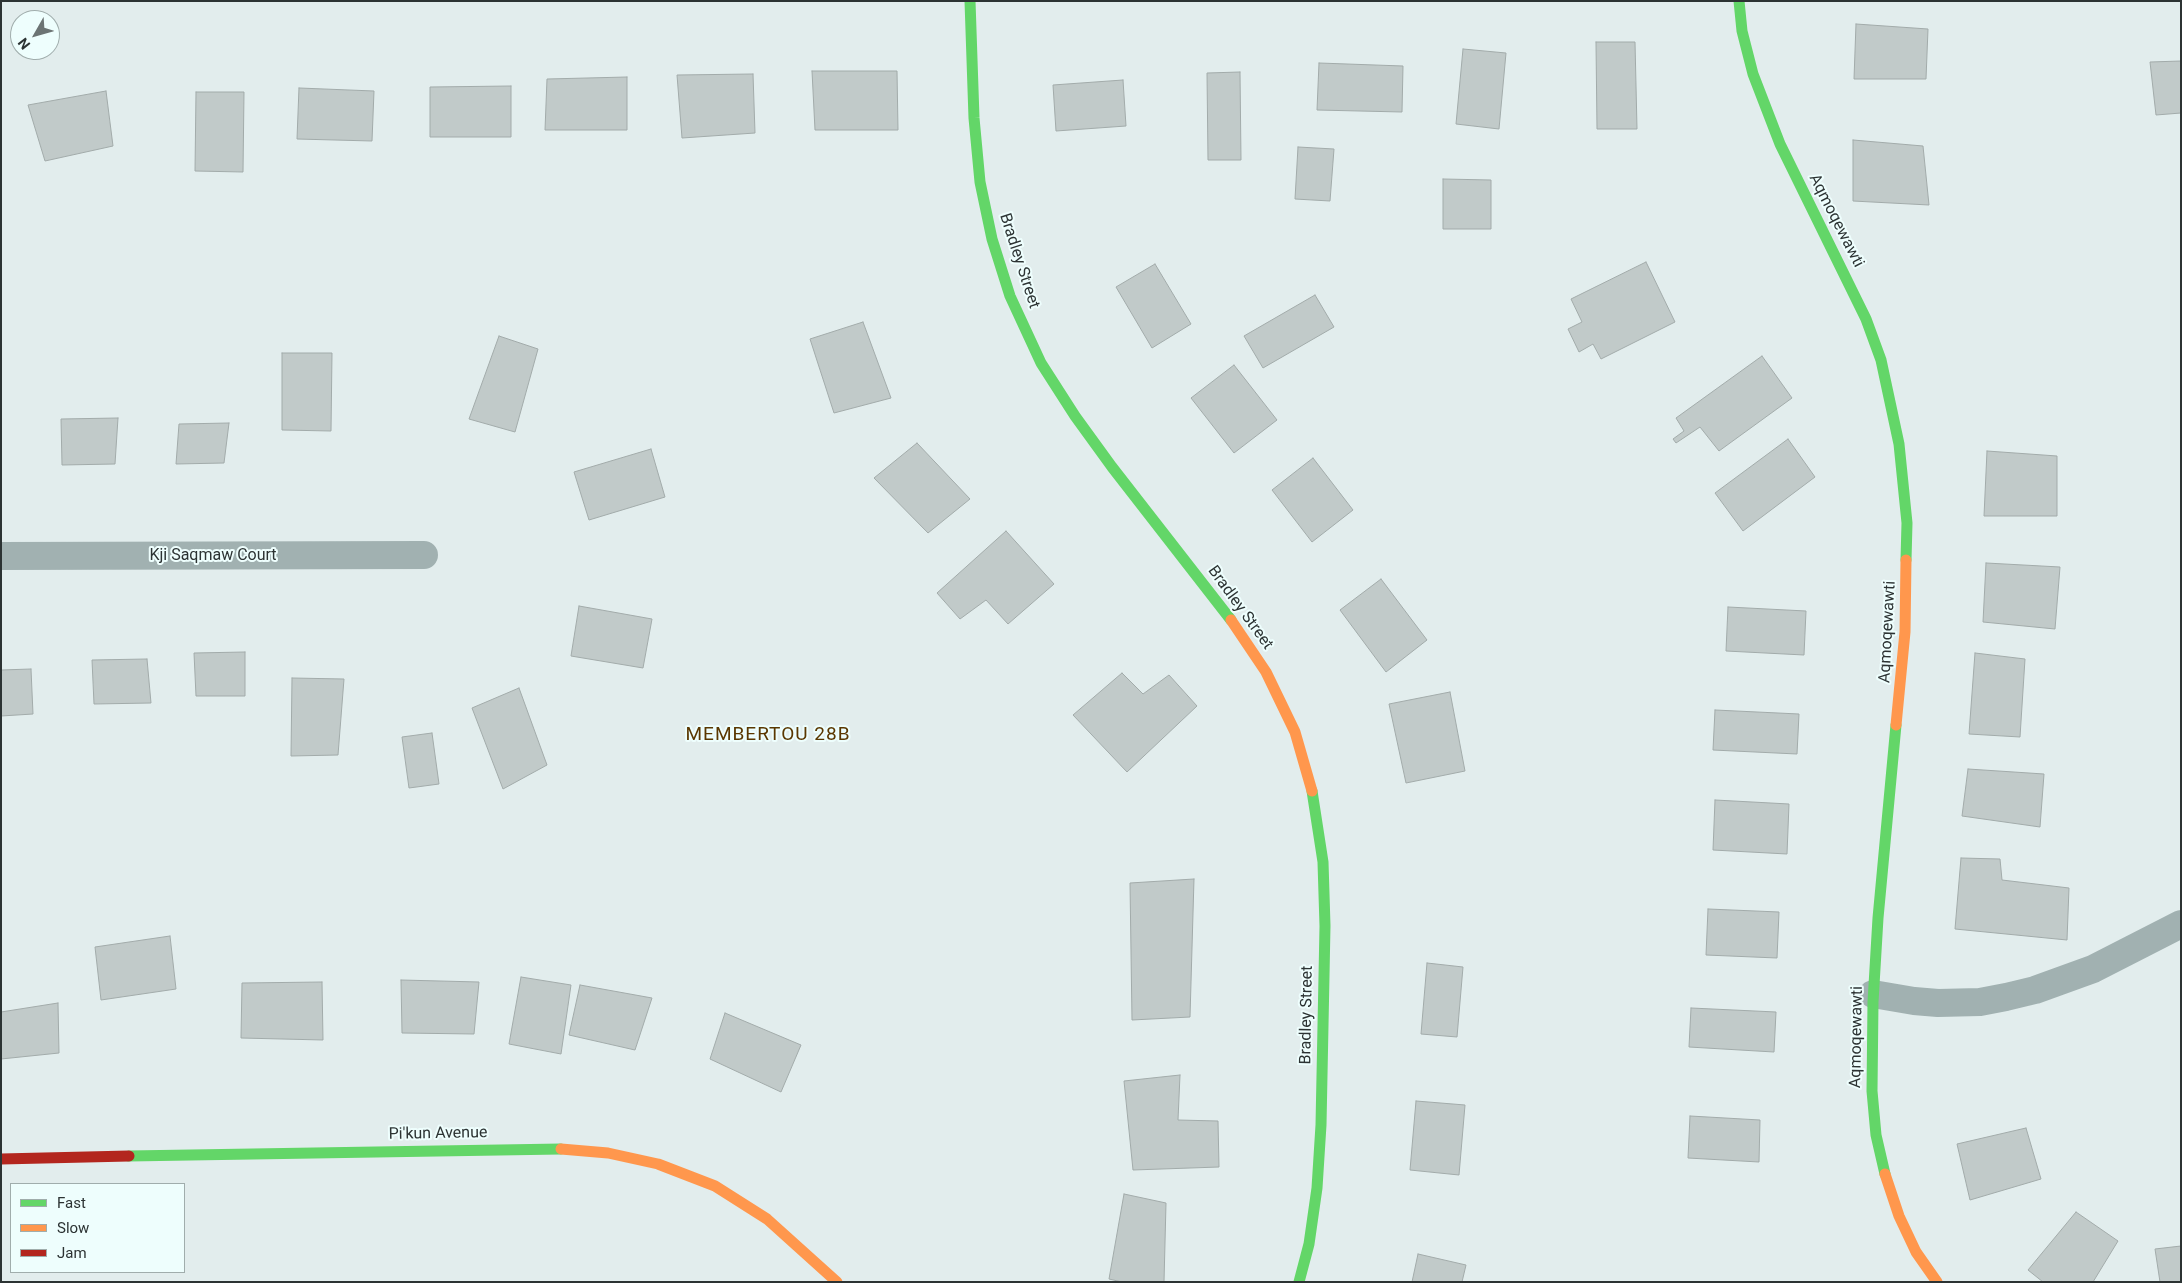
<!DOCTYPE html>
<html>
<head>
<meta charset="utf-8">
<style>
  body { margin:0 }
  #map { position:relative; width:2182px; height:1283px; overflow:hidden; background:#e2eded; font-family:Roboto,sans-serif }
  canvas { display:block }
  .frame { position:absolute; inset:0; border:2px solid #2c3333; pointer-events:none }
  .legend { position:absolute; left:10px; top:1183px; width:175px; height:90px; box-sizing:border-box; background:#eefefd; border:1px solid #a0adac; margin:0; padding:6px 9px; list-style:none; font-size:15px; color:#2c3333 }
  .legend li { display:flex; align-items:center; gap:10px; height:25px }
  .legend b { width:25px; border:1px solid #a0adac }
  .north { position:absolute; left:10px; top:10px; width:50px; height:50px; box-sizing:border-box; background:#eefefd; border:1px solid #a0adac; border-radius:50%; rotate:232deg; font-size:14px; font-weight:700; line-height:20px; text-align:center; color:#2c3333 }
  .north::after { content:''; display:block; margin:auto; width:18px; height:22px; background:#6c7474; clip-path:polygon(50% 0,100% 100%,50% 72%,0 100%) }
</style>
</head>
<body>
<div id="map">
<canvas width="2182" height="1283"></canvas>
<div class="frame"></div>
<ul class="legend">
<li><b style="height:6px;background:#63d668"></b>Fast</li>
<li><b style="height:6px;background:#ff974d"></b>Slow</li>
<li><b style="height:6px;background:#b3261e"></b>Jam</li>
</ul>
<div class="north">N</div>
</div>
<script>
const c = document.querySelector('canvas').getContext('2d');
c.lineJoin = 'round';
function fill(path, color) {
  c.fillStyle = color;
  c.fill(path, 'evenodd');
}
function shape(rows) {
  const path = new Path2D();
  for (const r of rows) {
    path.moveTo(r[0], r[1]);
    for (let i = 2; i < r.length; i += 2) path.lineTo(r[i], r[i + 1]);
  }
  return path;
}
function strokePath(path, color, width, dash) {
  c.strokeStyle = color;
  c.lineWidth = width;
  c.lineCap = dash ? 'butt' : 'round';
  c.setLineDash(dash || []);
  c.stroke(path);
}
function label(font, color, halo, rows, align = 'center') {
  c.font = font + ' Roboto,sans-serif';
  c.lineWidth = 4;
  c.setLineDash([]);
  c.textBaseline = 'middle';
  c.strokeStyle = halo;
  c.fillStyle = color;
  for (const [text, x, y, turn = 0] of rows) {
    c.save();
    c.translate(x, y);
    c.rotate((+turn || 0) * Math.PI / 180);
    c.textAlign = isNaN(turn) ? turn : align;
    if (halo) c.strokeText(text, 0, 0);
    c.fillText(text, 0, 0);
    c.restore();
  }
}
const building = shape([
  [1856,24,1928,29,1926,79,1854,79,1856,24],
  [1596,42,1635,42,1637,129,1597,129,1596,42],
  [1463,49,1506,53,1499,129,1456,124,1463,49],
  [2181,61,2181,113,2156,115,2150,62,2181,61],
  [1319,63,1403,66,1402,112,1317,110,1319,63],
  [812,71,897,71,898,130,815,130,812,71],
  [1240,72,1241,160,1208,160,1207,73,1240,72],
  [753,74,755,133,682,138,677,75,753,74],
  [627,77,627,130,545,130,547,79,627,77],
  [1123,80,1126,126,1056,131,1053,85,1123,80],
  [511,86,511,137,430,137,430,87,511,86],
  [299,88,374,91,372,141,297,139,299,88],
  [106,91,113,146,45,161,28,105,106,91],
  [196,92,244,92,243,172,195,171,196,92],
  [1853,140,1923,146,1929,205,1853,201,1853,140],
  [1298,147,1334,149,1330,201,1295,199,1298,147],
  [1443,179,1491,180,1491,229,1443,229,1443,179],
  [1646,262,1675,322,1601,359,1593,344,1579,352,1568,329,1582,322,1571,299,1646,262],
  [1155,264,1191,324,1152,348,1116,287,1155,264],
  [1315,295,1334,327,1263,368,1244,336,1315,295],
  [863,322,891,398,834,413,810,339,863,322],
  [499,336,538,349,515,432,469,419,499,336],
  [282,353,332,353,331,431,282,430,282,353],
  [1762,356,1792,398,1719,451,1700,427,1676,443,1673,439,1684,431,1676,418,1762,356],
  [1234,365,1277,420,1234,453,1191,398,1234,365],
  [118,418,115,464,62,465,61,419,118,418],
  [229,423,224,463,176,464,179,424,229,423],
  [1788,439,1815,477,1743,531,1715,493,1788,439],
  [917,443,970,499,928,533,874,478,917,443],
  [651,449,665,497,589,520,574,472,651,449],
  [1987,451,2057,456,2057,516,1984,516,1987,451],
  [1313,458,1353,510,1312,542,1272,490,1313,458],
  [1006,531,1054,584,1008,624,986,600,960,619,937,593,1006,531],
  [1986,563,2060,567,2055,629,1983,622,1986,563],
  [1381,579,1427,640,1386,672,1340,610,1381,579],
  [579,606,652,619,643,668,571,656,579,606],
  [1728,607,1806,611,1804,655,1726,651,1728,607],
  [245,652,245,696,196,696,194,653,245,652],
  [1975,653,2025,659,2020,737,1969,734,1975,653],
  [147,659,151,703,94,704,92,660,147,659],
  [31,669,33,714,1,716,1,670,31,669],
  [1122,673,1143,694,1169,675,1197,706,1127,772,1073,715,1122,673],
  [292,678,344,679,338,755,291,756,292,678],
  [519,688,547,765,503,789,472,708,519,688],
  [1450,692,1465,771,1406,783,1389,704,1450,692],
  [1715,710,1799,714,1797,754,1713,750,1715,710],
  [432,733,439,784,409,788,402,737,432,733],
  [1968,769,2044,774,2040,827,1962,816,1968,769],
  [1715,800,1789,804,1787,854,1713,850,1715,800],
  [1961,858,2000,859,2002,880,2069,888,2067,940,1955,929,1961,858],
  [1194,879,1190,1017,1132,1020,1130,883,1194,879],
  [1708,909,1779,912,1777,958,1706,955,1708,909],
  [170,936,176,989,101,1000,95,947,170,936],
  [1427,963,1463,967,1457,1037,1421,1034,1427,963],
  [521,977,571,985,561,1054,509,1044,521,977],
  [401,980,479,982,474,1034,402,1033,401,980],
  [322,982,323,1040,241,1038,242,983,322,982],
  [580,985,652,998,635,1050,569,1035,580,985],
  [58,1003,59,1053,1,1059,1,1012,58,1003],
  [1691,1008,1776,1012,1774,1052,1689,1047,1691,1008],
  [725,1013,801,1045,781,1092,710,1059,725,1013],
  [1180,1075,1178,1120,1218,1121,1219,1167,1133,1170,1124,1081,1180,1075],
  [1416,1101,1465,1105,1459,1175,1410,1170,1416,1101],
  [1690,1116,1760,1120,1759,1162,1688,1158,1690,1116],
  [2026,1128,2041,1179,1970,1200,1957,1144,2026,1128],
  [1124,1194,1166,1203,1164,1282,1122,1282,1109,1279,1124,1194],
  [2076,1212,2118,1241,2093,1282,2043,1282,2028,1270,2076,1212],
  [2181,1246,2181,1282,2160,1282,2155,1249,2181,1246],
  [1418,1254,1466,1265,1462,1282,1412,1282,1418,1254]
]);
const street = shape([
  [1,556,424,555],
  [1873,994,1914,1001,1938,1003,1980,1002,2006,997,2035,990,2093,969,2181,924]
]);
const fast = shape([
  [970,1,974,118,980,182,992,239,1010,296,1041,363,1075,416,1112,467,1231,620],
  [1739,1,1742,31,1753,74,1780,144,1866,319,1881,360,1899,444,1907,523,1906,560],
  [129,1156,561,1149],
  [1885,1174,1876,1135,1872,1091,1873,1002,1878,918,1896,725],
  [1299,1282,1309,1244,1317,1188,1321,1125,1325,926,1323,862,1312,791]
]);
const slow = shape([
  [1231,620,1266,672,1295,732,1312,791],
  [1896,725,1905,632,1906,560],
  [561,1149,608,1153,658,1164,715,1186,767,1219,837,1282],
  [1885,1174,1899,1216,1916,1252,1937,1282]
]);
const jam = shape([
  [1,1159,129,1156]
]);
const streetNames = [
  ["Aqmoqewawti",1836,221,63],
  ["Bradley Street",1019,261,72],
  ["Kji Saqmaw Court",213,556],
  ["Bradley Street",1240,608,54],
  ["Aqmoqewawti",1888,632,-87],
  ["Bradley Street",1307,1015,-89],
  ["Aqmoqewawti",1857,1037,-89],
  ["Pi'kun Avenue",438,1134,-1]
];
const quarterNames = [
  ["MEMBERTOU 28B",768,735]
];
fill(building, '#c1cac9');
strokePath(building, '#a2abaa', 1);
strokePath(street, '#a1b1b1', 28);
strokePath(fast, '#63d668', 11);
strokePath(slow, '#ff974d', 11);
strokePath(jam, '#b3261e', 11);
label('16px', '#2c3333', '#eefefd', streetNames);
c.letterSpacing = '1px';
label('19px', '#5a3700', '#eefefd', quarterNames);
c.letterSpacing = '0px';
</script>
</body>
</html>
